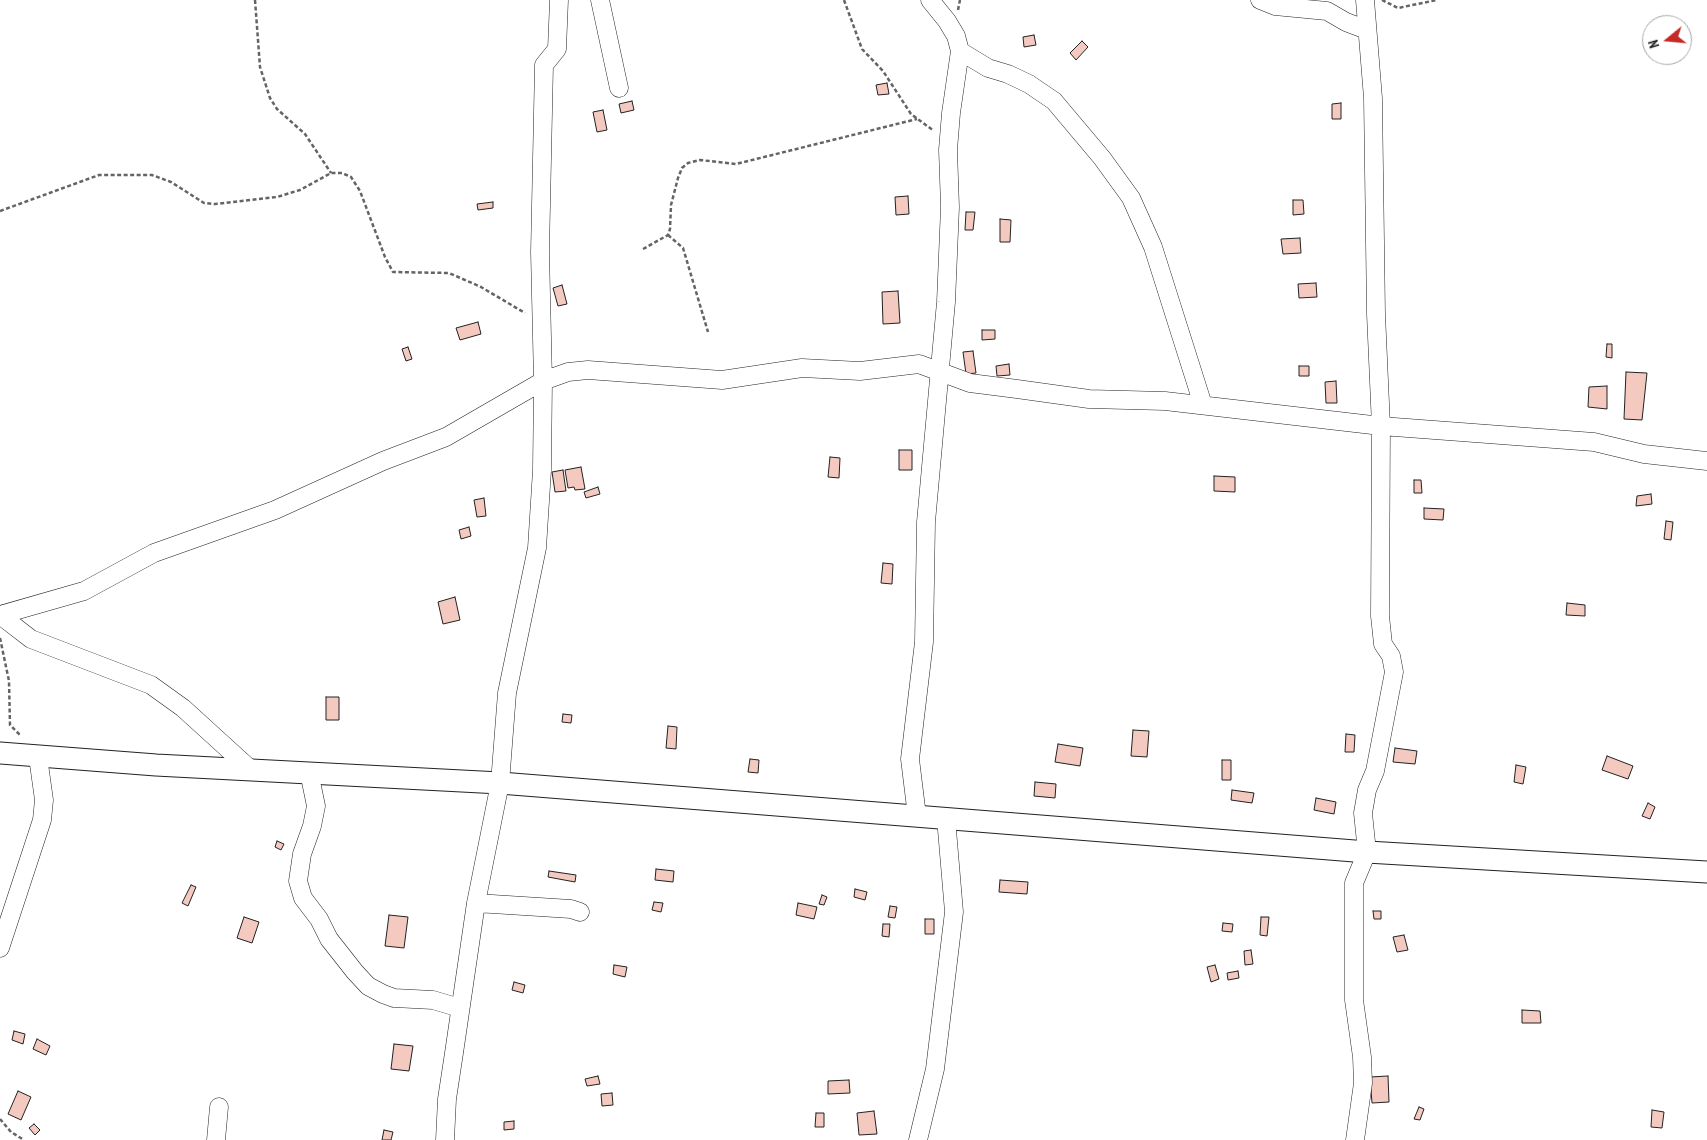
<!DOCTYPE html>
<html>
<head>
<meta charset="utf-8">
<style>
  body { margin:0 }
  #map { position:relative; width:1707px; height:1140px; overflow:hidden; background:#fff; font-family:"PT Sans Narrow",sans-serif }
  canvas { display:block }
  .north { position:absolute; left:1642px; top:15px; width:50px; height:50px; box-sizing:border-box; background:#fff; border:1px solid #a7a7a7; border-radius:50%; rotate:253deg; font-size:14px; font-weight:700; line-height:20px; text-align:center; color:#222 }
  .north::after { content:''; display:block; margin:auto; width:18px; height:22px; background:#c62828; clip-path:polygon(50% 0,100% 100%,50% 72%,0 100%) }
</style>
</head>
<body>
<div id="map">
<canvas width="1707" height="1140"></canvas>
<div class="north">N</div>
</div>
<script>
const c = document.querySelector('canvas').getContext('2d');
c.lineJoin = 'round';
function fill(path, color) {
  c.fillStyle = color;
  c.fill(path, 'evenodd');
}
function shape(rows) {
  const path = new Path2D();
  for (const r of rows) {
    path.moveTo(r[0], r[1]);
    for (let i = 2; i < r.length; i += 2) path.lineTo(r[i], r[i + 1]);
  }
  return path;
}
function strokePath(path, color, width, dash) {
  c.strokeStyle = color;
  c.lineWidth = width;
  c.lineCap = dash ? 'butt' : 'round';
  c.setLineDash(dash || []);
  c.stroke(path);
}
const building = shape([
  [1034,35,1036,45,1024,47,1023,37,1034,35],
  [1082,41,1088,47,1076,60,1070,53,1082,41],
  [887,83,889,94,878,95,876,85,887,83],
  [632,101,634,110,621,113,619,104,632,101],
  [1341,103,1341,119,1332,119,1332,104,1341,103],
  [603,110,607,130,597,132,593,112,603,110],
  [908,196,909,214,896,215,895,197,908,196],
  [1293,200,1303,200,1304,214,1293,215,1293,200],
  [493,202,493,208,478,210,477,204,493,202],
  [966,212,975,212,973,230,965,230,966,212],
  [1000,219,1011,220,1010,242,1000,242,1000,219],
  [1300,238,1301,253,1283,254,1281,239,1300,238],
  [1316,283,1317,297,1299,298,1298,284,1316,283],
  [562,285,567,304,558,306,553,288,562,285],
  [898,291,900,323,883,324,882,292,898,291],
  [478,322,481,334,460,340,456,328,478,322],
  [982,330,995,330,995,339,982,340,982,330],
  [1607,344,1612,344,1612,358,1606,357,1607,344],
  [408,347,412,359,406,361,402,349,408,347],
  [973,351,976,373,966,374,963,352,973,351],
  [1009,364,1010,375,997,376,996,366,1009,364],
  [1299,366,1309,366,1309,376,1299,376,1299,366],
  [1626,372,1647,373,1642,420,1624,419,1626,372],
  [1336,381,1337,403,1326,403,1325,382,1336,381],
  [1607,386,1607,409,1588,407,1589,387,1607,386],
  [899,450,912,450,912,470,899,470,899,450],
  [830,457,840,458,839,478,828,477,830,457],
  [581,467,585,489,575,490,574,487,568,488,565,470,581,467],
  [563,470,566,491,555,492,552,472,563,470],
  [1214,476,1235,477,1235,492,1214,491,1214,476],
  [1414,480,1421,480,1422,493,1414,493,1414,480],
  [598,487,600,494,586,498,584,492,598,487],
  [1651,494,1652,504,1636,506,1637,496,1651,494],
  [484,498,486,516,477,517,474,500,484,498],
  [1424,508,1444,509,1443,520,1424,519,1424,508],
  [1666,521,1673,522,1671,540,1664,539,1666,521],
  [469,527,471,536,461,539,459,530,469,527],
  [883,563,893,564,892,584,881,583,883,563],
  [455,597,460,620,443,624,438,602,455,597],
  [1567,603,1585,605,1585,616,1566,615,1567,603],
  [326,697,339,697,339,720,326,720,326,697],
  [563,714,572,715,571,723,562,722,563,714],
  [668,726,677,727,676,749,666,748,668,726],
  [1133,730,1149,731,1147,757,1131,756,1133,730],
  [1346,734,1355,735,1354,752,1345,752,1346,734],
  [1058,744,1083,748,1080,766,1055,762,1058,744],
  [1395,748,1417,751,1415,764,1393,762,1395,748],
  [1607,756,1633,766,1628,779,1602,770,1607,756],
  [750,759,759,760,758,773,748,772,750,759],
  [1222,760,1231,760,1231,780,1222,780,1222,760],
  [1516,765,1526,767,1523,784,1514,782,1516,765],
  [1035,782,1056,784,1055,798,1034,796,1035,782],
  [1232,790,1254,793,1252,803,1231,800,1232,790],
  [1316,798,1336,802,1334,814,1314,810,1316,798],
  [1648,803,1655,807,1650,819,1642,816,1648,803],
  [277,841,284,844,281,850,275,847,277,841],
  [656,869,674,871,673,882,655,880,656,869],
  [549,871,576,875,575,882,548,877,549,871],
  [1000,880,1028,882,1027,894,999,892,1000,880],
  [191,885,196,887,188,906,182,903,191,885],
  [855,889,867,892,865,900,854,897,855,889],
  [822,895,827,897,824,905,819,904,822,895],
  [654,902,663,903,661,912,652,910,654,902],
  [798,903,817,907,814,919,796,915,798,903],
  [890,906,897,907,895,918,888,917,890,906],
  [1373,911,1381,911,1381,919,1374,919,1373,911],
  [389,915,408,917,404,948,385,946,389,915],
  [244,917,259,922,252,943,237,938,244,917],
  [1261,917,1269,917,1267,936,1260,935,1261,917],
  [925,919,934,919,934,934,925,934,925,919],
  [1223,923,1233,924,1232,932,1222,931,1223,923],
  [883,924,890,924,889,937,882,936,883,924],
  [1404,935,1408,950,1397,952,1393,937,1404,935],
  [1251,950,1253,964,1245,965,1244,951,1251,950],
  [614,965,627,967,625,977,613,974,614,965],
  [1215,965,1219,979,1211,982,1207,967,1215,965],
  [1238,971,1239,978,1228,980,1227,973,1238,971],
  [514,982,525,985,523,993,512,990,514,982],
  [1522,1010,1540,1011,1541,1023,1522,1023,1522,1010],
  [14,1031,25,1034,23,1044,12,1040,14,1031],
  [37,1039,50,1046,46,1055,33,1049,37,1039],
  [394,1044,413,1046,409,1071,391,1069,394,1044],
  [598,1076,600,1084,587,1086,585,1079,598,1076],
  [1388,1076,1389,1102,1372,1103,1370,1077,1388,1076],
  [849,1080,850,1093,828,1094,828,1081,849,1080],
  [18,1091,31,1097,21,1120,8,1114,18,1091],
  [612,1093,613,1105,602,1106,601,1094,612,1093],
  [1419,1107,1424,1109,1420,1120,1414,1119,1419,1107],
  [1652,1110,1664,1112,1662,1128,1651,1127,1652,1110],
  [874,1111,877,1134,859,1135,857,1113,874,1111],
  [816,1113,824,1113,824,1127,815,1127,816,1113],
  [514,1121,514,1129,504,1130,504,1122,514,1121],
  [34,1124,40,1130,35,1135,29,1128,34,1124],
  [384,1130,393,1132,391,1140,382,1140,384,1130]
]);
const path = shape([
  [255,0,260,67,270,98,277,109,305,134,331,173],
  [844,0,862,49,883,71,911,114,934,131],
  [1382,0,1398,8,1437,0],
  [958,10,960,0],
  [0,211,99,175,152,175,171,182,204,203,215,204,277,197,300,190,331,173,342,173,351,177,360,191,385,257,393,272,449,273,481,287,525,313],
  [668,235,683,248,708,332],
  [643,249,668,235,670,229,671,205,678,178,682,168,688,163,700,160,736,164,917,119],
  [0,638,9,681,10,725,21,736],
  [0,1119,11,1132,24,1140]
]);
const minor = shape([
  [600,0,619,88],
  [1260,0,1275,6,1327,11,1346,22,1367,30],
  [960,51,988,68,1008,74,1029,84,1054,101,1102,158,1131,198,1153,247,1203,405],
  [0,615,84,591,154,553,275,510,383,461,446,437,543,381,568,372,588,370,722,380,802,368,860,371,919,364,970,383,1017,389,1089,399,1165,401,1381,426,1376,314,1373,98,1365,0],
  [0,615,31,639,151,685,183,708,250,769],
  [309,772,316,806,312,826,302,854,298,881,303,898,319,919,329,939,355,972,368,986,383,994,394,998,433,1000,460,1008],
  [917,816,910,759,924,642,926,522,946,302,950,207,948,150,951,113,960,51,956,36,947,21,930,0],
  [476,903,571,909,580,912],
  [0,948,42,820,44,800,38,757],
  [216,1140,219,1107],
  [445,1140,447,1099,454,1053,476,903,500,783,507,693,537,548,542,470,543,381,540,252,544,65,557,49,559,0],
  [918,1140,935,1069,954,912,946,818],
  [1355,1140,1363,1083,1362,1057,1354,1000,1354,883,1367,852,1363,813,1367,790,1375,771,1394,672,1391,656,1383,644,1380,616,1381,426,1594,442,1644,454,1707,461]
]);
const major = shape([
  [0,753,156,765,500,783,1367,852,1707,872]
]);
fill(building, '#f3c9c0');
strokePath(building, '#222', 1);
strokePath(minor, '#222', 19);
strokePath(major, '#222', 23);
strokePath(path, '#646464', 2.5, [4, 2.5]);
strokePath(minor, '#fff', 18);
strokePath(major, '#fff', 21);
</script>
</body>
</html>
